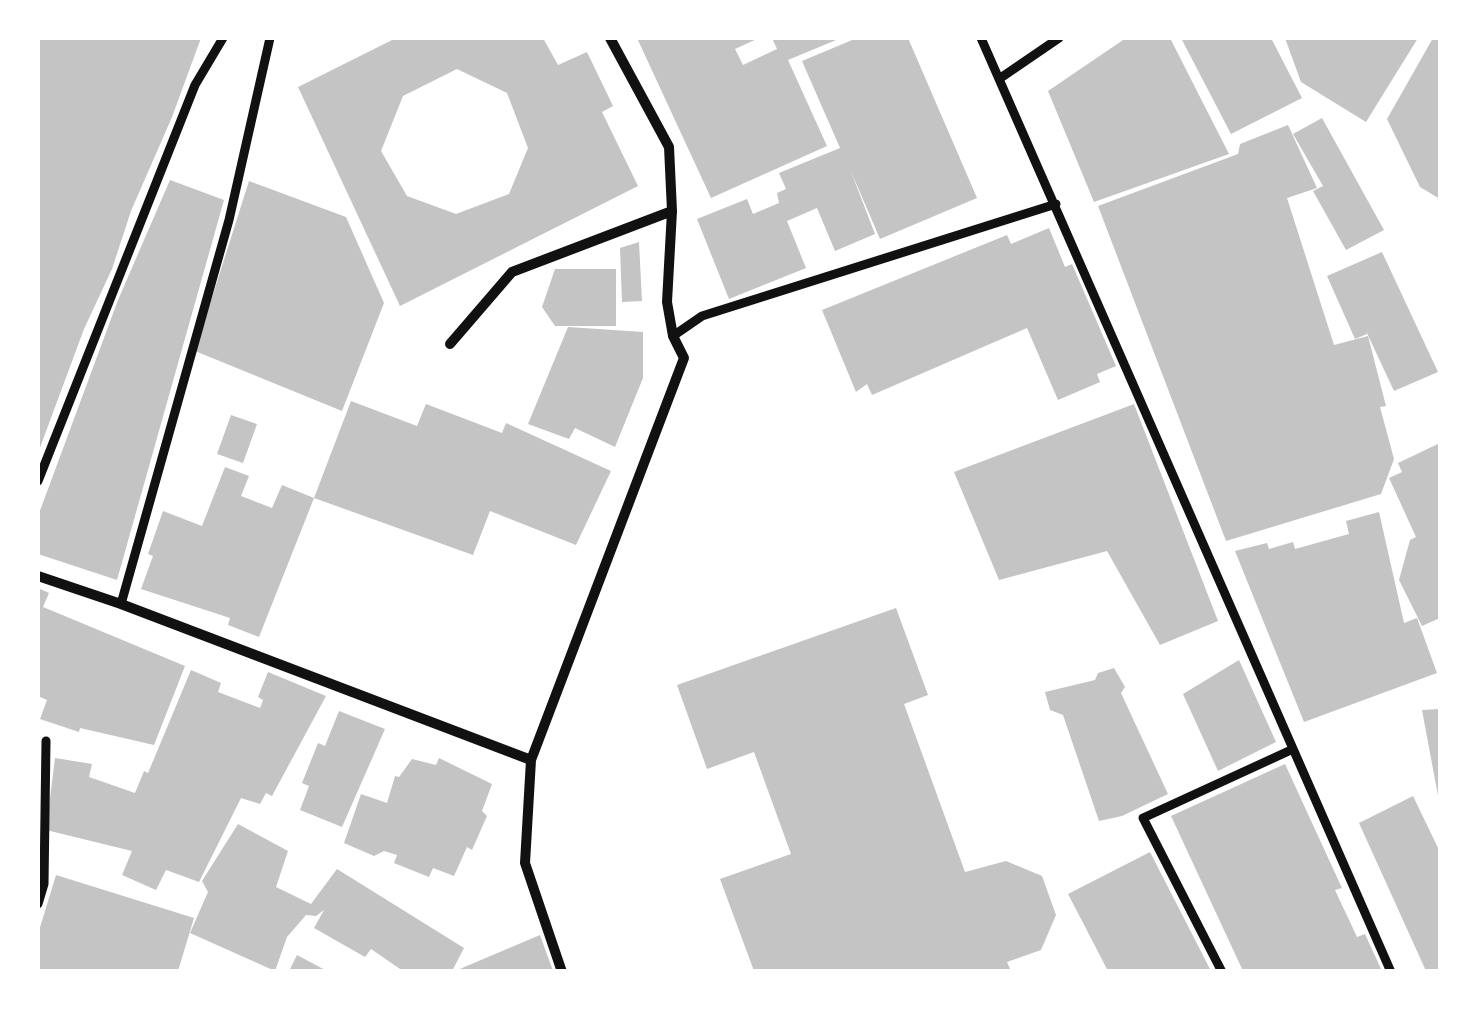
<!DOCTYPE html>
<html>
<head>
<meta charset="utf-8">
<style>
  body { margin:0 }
  #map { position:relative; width:1478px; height:1009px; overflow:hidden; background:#fff; font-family:Rubik,sans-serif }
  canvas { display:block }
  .frame { position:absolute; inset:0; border:40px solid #fff; pointer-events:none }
</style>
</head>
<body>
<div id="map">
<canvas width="1478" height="1009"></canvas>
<div class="frame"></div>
</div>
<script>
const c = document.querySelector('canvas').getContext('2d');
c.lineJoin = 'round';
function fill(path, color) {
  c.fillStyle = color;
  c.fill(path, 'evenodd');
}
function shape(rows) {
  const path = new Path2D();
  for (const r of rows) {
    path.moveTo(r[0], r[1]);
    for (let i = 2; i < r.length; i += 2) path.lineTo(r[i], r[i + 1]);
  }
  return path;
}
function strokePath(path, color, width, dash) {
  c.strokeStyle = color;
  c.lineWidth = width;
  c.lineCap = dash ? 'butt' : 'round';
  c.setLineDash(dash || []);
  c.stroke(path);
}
const building = shape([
  [38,38,201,38,172,117,131,211,112,269,84,329,38,453],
  [396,38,543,38,558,65,587,52,613,106,602,112,638,186,400,306,298,87],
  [457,69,507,93,528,148,509,194,456,214,407,196,381,151,403,96],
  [637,38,759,38,735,49,743,65,777,49,772,38,841,38,788,60,827,146,711,198],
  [857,38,908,38,977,198,880,239,850,169,875,234,835,251,817,208,787,221,806,268,729,299,697,219,747,199,753,214,779,203,777,193,786,189,779,173,840,148,802,61],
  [1126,38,1170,38,1229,154,1094,202,1048,91],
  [1181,38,1271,38,1302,98,1231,134],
  [1285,38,1418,38,1366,122,1301,82],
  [1433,38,1440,38,1440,199,1420,187,1387,119],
  [1322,118,1384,230,1346,250,1313,191,1323,186,1293,134],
  [1288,125,1317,188,1287,198,1334,345,1368,336,1386,406,1380,407,1394,459,1381,494,1226,541,1098,206,1238,154,1240,144],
  [170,180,224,200,117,580,38,554,38,516,118,300],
  [249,181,346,217,384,303,342,411,195,351],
  [1049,228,1065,267,1072,264,1116,366,1097,374,1100,382,1058,400,1027,328,872,395,867,384,856,392,822,310,1007,235,1011,244],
  [639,242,642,301,622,302,620,248],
  [1382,252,1438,372,1394,391,1366,331,1367,334,1355,339,1327,276],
  [555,269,616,269,616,326,555,326,542,307],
  [568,327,643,332,643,378,615,447,575,428,569,439,528,424],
  [351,401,417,426,426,404,502,433,506,423,611,471,576,545,490,511,473,555,314,498],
  [1134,404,1218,621,1160,645,1107,551,999,580,954,472],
  [231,415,257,424,243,463,217,454],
  [1440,443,1440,618,1422,626,1399,580,1410,540,1416,537,1389,478,1402,472,1398,463],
  [225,467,249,476,241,496,272,508,282,485,314,498,259,637,228,625,230,618,141,589,153,556,148,554,163,511,202,526],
  [1379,512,1404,623,1417,618,1437,673,1304,722,1235,551,1267,543,1269,549,1293,542,1295,549,1349,534,1346,521],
  [38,588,49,593,43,607,185,666,154,745,80,728,79,732,40,719,47,700,38,696],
  [896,608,928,695,904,704,965,872,1006,861,1042,876,1056,915,1041,950,1007,962,1011,971,754,971,720,879,791,854,754,752,707,769,677,685],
  [1239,660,1276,742,1218,771,1183,694],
  [1114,668,1125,687,1121,693,1168,794,1122,816,1099,821,1063,715,1050,710,1045,692,1095,680,1098,673],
  [191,670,221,683,218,692,260,708,263,700,258,697,268,672,326,696,272,796,266,793,260,804,241,798,199,882,166,870,156,890,122,875,132,851,46,830,55,758,92,764,89,777,135,793,144,771,148,773],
  [1440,709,1440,801,1439,801,1422,710],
  [339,711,385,729,342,827,300,810,309,786,302,783,318,743,325,746],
  [439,758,492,784,482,811,487,816,472,850,467,847,454,876,433,868,429,877,394,863,397,855,384,851,374,856,344,843,361,794,387,803,395,776,399,777,412,759,436,765],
  [1285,764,1342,888,1335,890,1357,937,1365,934,1382,971,1243,971,1171,816],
  [1413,796,1440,852,1440,971,1426,971,1359,823],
  [238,824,288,851,276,887,311,904,337,869,464,948,452,971,403,971,371,949,365,957,314,928,324,910,316,916,306,915,287,937,275,971,190,933,208,892,202,881],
  [1150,852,1211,971,1108,971,1068,894],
  [56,875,194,918,178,971,38,971,38,934],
  [540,935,553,971,455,971],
  [297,955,327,971,289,971]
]);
const pedestrian = shape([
  [981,38,1391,972],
  [999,79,1059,38],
  [673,336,702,316,1056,204],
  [38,481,195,85,223,38],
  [121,604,229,220,270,38],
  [38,904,44,884,46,741],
  [1222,972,1143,818,1291,750]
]);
const minor = shape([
  [450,344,512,272,672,211],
  [38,576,121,604,531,760],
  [562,972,525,863,531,760,684,358,673,336,667,302,672,211,669,147,610,38]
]);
fill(building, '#c4c4c4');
strokePath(pedestrian, '#111', 9);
strokePath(minor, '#111', 10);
</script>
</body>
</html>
